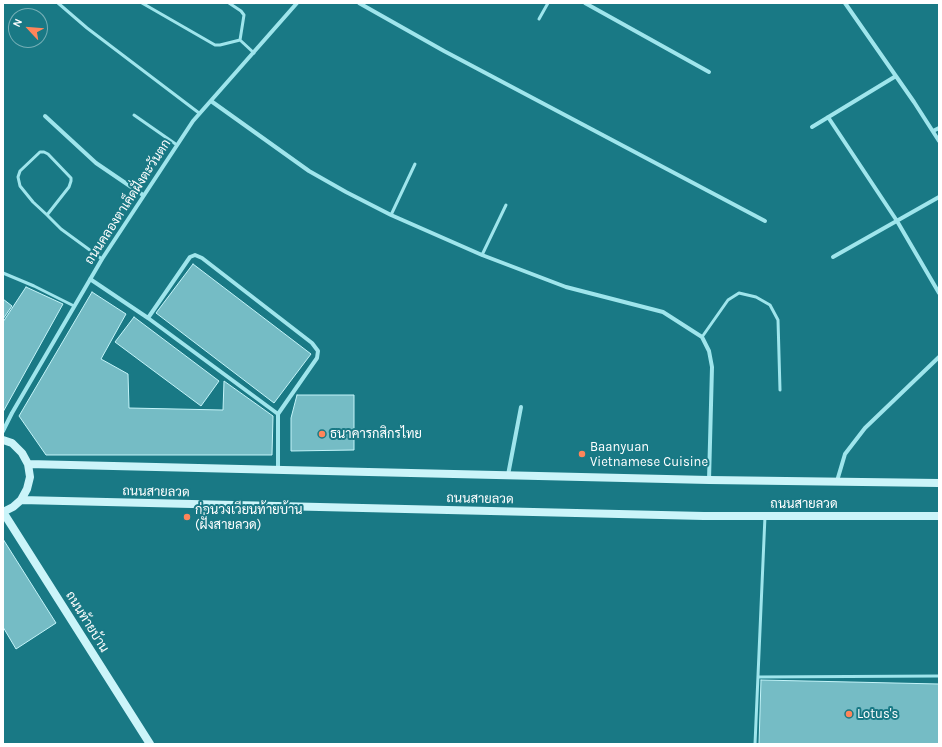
<!DOCTYPE html>
<html>
<head>
<meta charset="utf-8">
<style>
  body { margin:0 }
  #map { position:relative; width:942px; height:747px; overflow:hidden; background:#197985; font-family:Karla,sans-serif }
  canvas { display:block }
  .frame { position:absolute; inset:0; border:4px solid #fff; pointer-events:none }
  .north { position:absolute; left:8px; top:8px; width:40px; height:40px; box-sizing:border-box; background:#197985; border:1px solid #75afb6; border-radius:50%; rotate:296deg; font-size:11px; font-weight:700; line-height:16px; text-align:center; color:#fff }
  .north::after { content:''; display:block; margin:auto; width:14px; height:18px; background:#ff855a; clip-path:polygon(50% 0,100% 100%,50% 72%,0 100%) }
</style>
</head>
<body>
<div id="map">
<canvas width="942" height="747"></canvas>
<div class="frame"></div>
<div class="north">N</div>
</div>
<script>
const c = document.querySelector('canvas').getContext('2d');
c.lineJoin = 'round';
function fill(path, color) {
  c.fillStyle = color;
  c.fill(path, 'evenodd');
}
function shape(rows) {
  const path = new Path2D();
  for (const r of rows) {
    path.moveTo(r[0], r[1]);
    for (let i = 2; i < r.length; i += 2) path.lineTo(r[i], r[i + 1]);
  }
  return path;
}
function strokePath(path, color, width, dash) {
  c.strokeStyle = color;
  c.lineWidth = width;
  c.lineCap = dash ? 'butt' : 'round';
  c.setLineDash(dash || []);
  c.stroke(path);
}
function label(font, color, halo, rows, align = 'center') {
  c.font = font + ' Karla,Sarabun,sans-serif';
  c.lineWidth = 4;
  c.setLineDash([]);
  c.textBaseline = 'middle';
  c.strokeStyle = halo;
  c.fillStyle = color;
  for (const [text, x, y, turn = 0] of rows) {
    c.save();
    c.translate(x, y);
    c.rotate((+turn || 0) * Math.PI / 180);
    c.textAlign = isNaN(turn) ? turn : align;
    if (halo) c.strokeText(text, 0, 0);
    c.fillText(text, 0, 0);
    c.restore();
  }
}
const building = shape([
  [193,264,311,354,274,403,156,313,193,264],
  [26,287,63,304,3,412,3,322,26,287],
  [92,292,126,314,101,359,128,374,129,408,223,410,224,381,273,416,272,455,46,455,19,416,92,292],
  [3,299,12,306,3,319,3,299],
  [134,317,219,381,201,406,115,342,134,317],
  [297,395,354,395,354,450,291,451,291,418,297,395],
  [3,539,56,623,16,649,3,627,3,539],
  [761,680,939,684,939,744,759,744,761,680]
]);
const lane = shape([
  [58,3,87,28,199,113],
  [142,3,215,45,220,45,240,40],
  [229,3,241,11,244,15,240,40,254,53],
  [539,19,548,3],
  [134,115,177,145],
  [47,215,69,187,71,181,71,178,48,154,44,152,40,152,20,171,18,177,20,186,33,202,47,215,61,229,102,259],
  [391,215,415,164],
  [482,255,506,205],
  [3,273,34,286,74,306],
  [702,337,728,300,739,293,756,297,770,305,778,320,780,390],
  [758,677,939,676],
  [755,744,765,516]
]);
const street = shape([
  [359,3,444,51,765,221],
  [585,3,709,72],
  [845,3,914,102,939,141],
  [211,101,309,171,346,192,391,215,482,255,566,287,663,312,702,337,709,351,712,367,709,480],
  [45,116,96,163,143,195],
  [828,117,897,221,939,293],
  [812,127,896,76],
  [933,131,939,128],
  [833,257,939,197],
  [90,279,148,318,278,414,278,470],
  [148,318,190,257,195,255,202,258,312,343,318,351,317,358,278,414],
  [3,431,12,413,102,259,193,121,297,3],
  [508,475,521,407],
  [837,481,845,454,865,428,939,357]
]);
const secondary = shape([
  [3,440,12,443,22,453,28,464,30,477,27,489,21,500,13,507,3,512],
  [28,464,709,480,939,483],
  [21,500,704,516,939,516],
  [3,512,150,744]
]);
const markers = [
  [322,434,4,"#ff855a"],
  [582,454,4,"#ff855a"],
  [187,517,4,"#ff855a"],
  [849,714,4,"#ff855a"]
];
const streetNames = [
  ["ถนนคลองตาเค็ดฝั่งตะวันตก",128,202,-57],
  ["ถนนสายลวด",156,492,1],
  ["ถนนสายลวด",480,499,1],
  ["ถนนสายลวด",804,504],
  ["ถนนท้ายบ้าน",87,622,58]
];
const poiNames = [
  ["ธนาคารกสิกรไทย",330,434],
  ["Baanyuan",590,447],
  ["Vietnamese Cuisine",590,462],
  ["ก่อนวงเวียนท้ายบ้าน",195,510],
  ["(ฝั่งสายลวด)",195,525],
  ["Lotus's",857,714]
];
fill(building, '#75bcc5');
strokePath(building, '#c4f4f9', 1);
strokePath(lane, '#9fe5ec', 3);
strokePath(street, '#9fe5ec', 4);
strokePath(secondary, '#cbf4f9', 8);
for (const [x, y, r, color] of markers) {
  const dot = new Path2D();
  dot.arc(x, y, r, 0, 2 * Math.PI);
  c.fillStyle = color;
  c.fill(dot);
  strokePath(dot, '#197985', 1.5);
}
label('13px', '#fff', '#197985', streetNames);
label('13px', '#fff', '#197985', poiNames, 'left');
</script>
</body>
</html>
